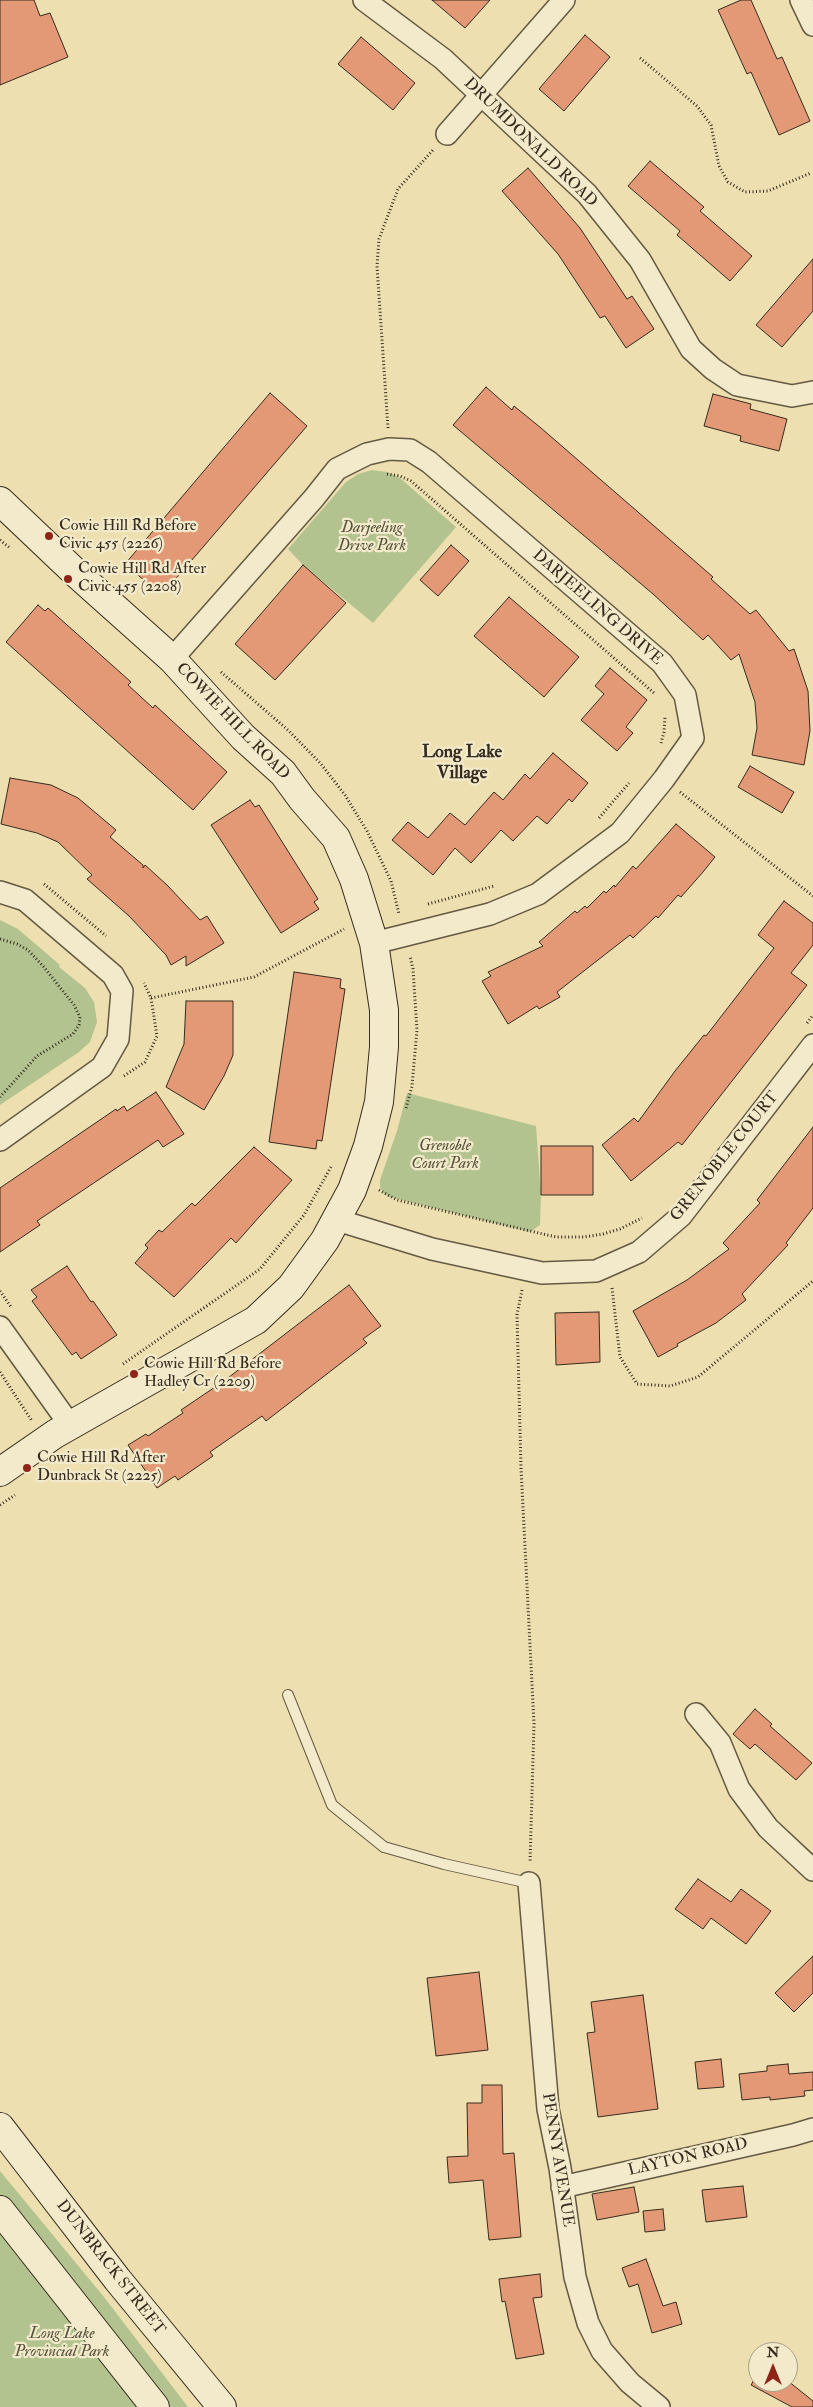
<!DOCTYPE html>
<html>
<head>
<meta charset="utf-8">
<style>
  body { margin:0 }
  #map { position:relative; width:813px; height:2407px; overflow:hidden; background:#eddfaf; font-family:"IM FELL Double Pica",serif }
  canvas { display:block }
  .north { position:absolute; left:748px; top:2342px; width:50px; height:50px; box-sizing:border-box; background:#f3eacb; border:1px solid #a79e86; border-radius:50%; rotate:0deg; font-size:14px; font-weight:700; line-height:20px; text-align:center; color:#362c1f }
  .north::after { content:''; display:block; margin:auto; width:18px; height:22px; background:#8f2418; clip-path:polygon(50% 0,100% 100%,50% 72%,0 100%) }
</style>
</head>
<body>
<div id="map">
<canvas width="813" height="2407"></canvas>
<div class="north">N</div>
</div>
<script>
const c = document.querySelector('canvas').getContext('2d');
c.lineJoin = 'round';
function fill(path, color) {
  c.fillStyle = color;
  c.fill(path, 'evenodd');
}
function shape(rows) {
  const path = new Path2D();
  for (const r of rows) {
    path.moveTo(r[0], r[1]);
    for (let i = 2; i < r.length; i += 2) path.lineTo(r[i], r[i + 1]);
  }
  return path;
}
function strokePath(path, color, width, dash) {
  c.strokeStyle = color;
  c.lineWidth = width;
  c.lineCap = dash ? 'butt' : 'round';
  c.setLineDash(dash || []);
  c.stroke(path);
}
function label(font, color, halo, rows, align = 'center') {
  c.font = font + ' "IM FELL Double Pica",serif';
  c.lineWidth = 4.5;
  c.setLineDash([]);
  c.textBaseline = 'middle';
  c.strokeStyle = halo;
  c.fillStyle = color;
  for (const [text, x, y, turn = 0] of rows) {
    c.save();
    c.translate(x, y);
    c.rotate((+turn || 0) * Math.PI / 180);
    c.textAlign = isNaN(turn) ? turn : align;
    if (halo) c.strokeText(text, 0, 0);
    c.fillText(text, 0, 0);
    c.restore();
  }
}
const green = shape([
  [372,470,387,472,400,478,456,527,373,623,303,565,288,549,346,482,358,474],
  [0,920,18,929,60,965,59,967,85,988,94,1002,97,1022,90,1042,79,1052,0,1105],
  [407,1093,536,1126,541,1195,540,1225,530,1232,390,1197,384,1194,380,1187,380,1180,397,1131],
  [0,2171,104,2297,188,2407,0,2407]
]);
const building = shape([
  [0,0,34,0,40,16,50,13,68,57,0,85,0,0],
  [432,0,490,0,465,28,432,0],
  [741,0,751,0,777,59,782,57,810,121,779,135,751,72,747,74,718,10,741,0],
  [585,35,610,57,564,111,539,89,585,35],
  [361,37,415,83,393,110,338,64,361,37],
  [650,161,704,207,700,211,752,256,730,281,677,235,680,231,628,186,650,161],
  [528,168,580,228,627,299,632,296,654,329,626,348,605,316,600,318,558,254,502,191,528,168],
  [813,259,813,311,782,347,756,325,813,259],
  [486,387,512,410,514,406,541,428,713,577,711,579,750,614,756,610,789,651,794,649,808,691,810,731,804,765,752,755,757,728,755,702,739,654,731,660,708,635,703,640,653,594,453,425,486,387],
  [270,393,307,426,167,589,164,587,159,593,125,564,270,393],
  [713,394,751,404,750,409,787,419,779,451,740,441,741,436,704,426,713,394],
  [451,545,469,561,438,596,420,580,451,545],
  [303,565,346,603,275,680,235,644,303,565],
  [509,597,579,657,544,697,474,636,509,597],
  [38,605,45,611,48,608,131,682,128,685,153,708,155,705,227,772,193,810,6,642,38,605],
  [610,668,647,700,626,727,633,733,617,751,581,720,604,694,595,686,610,668],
  [553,753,588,783,572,802,569,799,547,824,537,816,513,841,501,830,471,863,455,848,433,875,392,840,408,822,428,838,450,813,465,825,494,792,503,800,525,774,530,779,553,753],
  [750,766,794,792,782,813,738,787,750,766],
  [10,778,51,785,78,798,116,830,110,837,143,865,143,868,145,865,167,885,200,920,207,916,224,943,186,966,186,956,171,965,166,955,129,916,87,879,92,875,58,842,37,833,1,824,10,778],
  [250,800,255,807,259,805,318,899,314,902,319,909,281,933,211,825,250,800],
  [676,824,715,857,703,872,681,897,678,895,658,918,656,916,633,938,630,935,557,992,560,997,539,1009,537,1006,508,1024,482,981,491,976,488,972,543,946,539,942,575,911,577,913,585,906,587,908,604,891,606,893,614,885,615,887,633,866,636,869,676,824],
  [784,901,813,923,813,945,791,973,807,985,682,1145,678,1142,631,1181,602,1145,634,1118,638,1122,675,1071,704,1035,706,1036,774,948,758,935,784,901],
  [294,972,341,979,340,988,345,989,322,1141,317,1140,316,1149,269,1142,294,972],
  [186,1001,233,1001,233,1055,224,1076,204,1110,166,1087,184,1044,186,1001],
  [156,1092,184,1134,163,1147,158,1140,37,1221,40,1225,0,1252,0,1188,116,1109,117,1111,124,1106,127,1111,156,1092],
  [813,1127,813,1208,786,1243,788,1245,742,1294,746,1300,716,1323,677,1344,678,1346,658,1357,633,1311,687,1280,729,1249,723,1243,760,1203,757,1200,813,1127],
  [541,1146,593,1146,593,1195,541,1195,541,1146],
  [254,1147,292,1180,236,1243,231,1238,174,1297,135,1263,148,1248,145,1245,159,1230,162,1232,192,1203,195,1206,254,1147],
  [67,1266,91,1302,93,1301,117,1335,81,1359,76,1352,72,1355,32,1301,37,1297,31,1290,67,1266],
  [349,1285,381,1326,363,1339,367,1343,266,1421,262,1416,210,1452,213,1456,178,1480,175,1476,157,1488,128,1445,146,1434,148,1436,183,1413,181,1410,224,1381,349,1285],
  [599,1312,600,1362,556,1365,555,1313,599,1312],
  [755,1709,772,1724,770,1726,812,1763,796,1780,755,1744,750,1749,733,1734,755,1709],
  [698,1879,731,1902,741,1889,771,1911,746,1944,711,1918,703,1929,675,1909,698,1879],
  [813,1956,813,1993,794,2012,775,1993,813,1956],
  [479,1972,488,2050,436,2056,427,1978,479,1972],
  [643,1995,658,2109,598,2117,587,2033,595,2032,591,2002,643,1995],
  [721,2059,724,2087,698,2089,695,2062,721,2059],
  [788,2064,789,2074,813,2072,813,2090,804,2091,805,2096,770,2100,770,2097,742,2100,739,2074,767,2071,767,2066,788,2064],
  [482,2085,502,2085,503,2154,514,2153,521,2237,489,2240,483,2180,449,2183,447,2157,468,2156,467,2103,482,2103,482,2085],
  [743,2186,747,2217,706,2222,702,2190,743,2186],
  [634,2187,639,2212,597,2220,592,2194,634,2187],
  [663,2209,665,2230,645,2232,643,2211,663,2209],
  [646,2259,663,2306,676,2302,682,2324,652,2333,638,2284,629,2287,622,2268,646,2259],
  [540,2274,542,2297,533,2298,544,2354,516,2359,505,2301,502,2302,499,2279,540,2274],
  [758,2373,758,2382,788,2381,813,2401,813,2407,792,2407,751,2385,758,2373]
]);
const path = shape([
  [640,58,697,106,711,125,719,166,728,182,745,192,768,191,811,173],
  [388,428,377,266,379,239,398,189,433,150],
  [387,474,400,476,411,481,654,693],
  [0,540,10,548],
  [221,672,289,731,321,764,345,795,367,831,391,881,399,914],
  [661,743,664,732,665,717],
  [680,792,813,896],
  [599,818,629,783],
  [44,884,106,936],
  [428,904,494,886],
  [0,939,17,944,28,950,43,966,74,1005,80,1017,79,1025,73,1034,37,1056,0,1097],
  [151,998,254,977,344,929],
  [807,1023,813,1015],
  [124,1076,145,1062,157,1036,151,998,144,983],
  [406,1108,412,1086,417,1030,413,969,410,956],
  [379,1190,397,1200,556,1237,584,1237,603,1234,620,1229,642,1218],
  [612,1288,620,1357,637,1384,670,1386,698,1377,813,1281],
  [522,1290,517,1315,521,1468,534,1724,530,1863],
  [0,1291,11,1307],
  [123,1364,260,1269,304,1215,331,1167],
  [0,1372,32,1421],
  [0,1505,15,1495]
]);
const lane = shape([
  [288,1695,332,1805,384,1847,444,1864,529,1883]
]);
const street = shape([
  [364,0,443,59,587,194,640,260,691,349,713,369,737,385,792,396,813,392],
  [801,0,813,25],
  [447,134,564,0],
  [172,659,314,498,337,469,367,454,389,449,410,450,429,462,662,663,685,695,693,738,664,779,620,833,538,894,490,914,374,943],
  [0,892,25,900,113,975,122,991,118,1039,102,1067,0,1140],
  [337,1220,432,1249,542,1273,596,1271,639,1252,681,1216,813,1045],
  [0,1327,70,1425],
  [696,1714,720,1743,739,1789,768,1828,813,1870],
  [529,1883,548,2109,560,2168,575,2277,588,2323,602,2351,630,2383,659,2407],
  [562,2187,793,2135,813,2129]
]);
const secondary = shape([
  [0,501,78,575,172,659,243,737,283,773,302,799,336,838,354,879,374,943,384,1010,384,1047,379,1102,368,1146,352,1190,325,1240,291,1287,256,1320,55,1434,0,1472],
  [0,2127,117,2279,222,2407],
  [0,2210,155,2407]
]);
const markers = [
  [49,536,5,"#8f2418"],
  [68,579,5,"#8f2418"],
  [134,1374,5,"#8f2418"],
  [27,1468,5,"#8f2418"]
];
const streetNames = [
  ["DRUMDONALD ROAD",530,143,44],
  ["DARJEELING DRIVE",597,608,41],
  ["COWIE HILL ROAD",232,722,46],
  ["GRENOBLE COURT",725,1157,-51],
  ["LAYTON ROAD",688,2158,-13],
  ["PENNY AVENUE",557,2160,81],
  ["DUNBRACK STREET",110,2268,52]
];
const poiNames = [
  ["Cowie Hill Rd Before",59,527],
  ["Civic 455 (2226)",59,545],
  ["Cowie Hill Rd After",78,570],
  ["Civic 455 (2208)",78,588],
  ["Cowie Hill Rd Before",144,1365],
  ["Hadley Cr (2209)",144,1383],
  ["Cowie Hill Rd After",37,1459],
  ["Dunbrack St (2225)",37,1477]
];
const parkNames = [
  ["Darjeeling",372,529],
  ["Drive Park",372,547],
  ["Grenoble",445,1147],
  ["Court Park",445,1165],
  ["Long Lake",62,2335],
  ["Provincial Park",62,2353]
];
const neighbourhoodNames = [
  ["Long Lake",462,753],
  ["Village",462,774]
];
fill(green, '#b2c38f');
fill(building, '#e39976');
strokePath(building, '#362c1f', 1);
strokePath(lane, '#645943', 12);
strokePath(street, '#645943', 24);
strokePath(secondary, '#362c1f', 30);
strokePath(path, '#362c1f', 3, [1, 2.5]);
strokePath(lane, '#f3eacb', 10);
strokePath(street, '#f3eacb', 21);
strokePath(secondary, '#f3eacb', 28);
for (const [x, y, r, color] of markers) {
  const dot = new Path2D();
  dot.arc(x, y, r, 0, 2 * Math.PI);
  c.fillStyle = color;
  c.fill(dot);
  strokePath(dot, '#f3eacb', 2);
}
label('16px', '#362c1f', '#f3eacb', streetNames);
label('16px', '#362c1f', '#f3eacb', poiNames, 'left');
label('italic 16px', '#55523b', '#f3eacb', parkNames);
label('bold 18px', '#362c1f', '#f3eacb', neighbourhoodNames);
</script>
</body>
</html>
